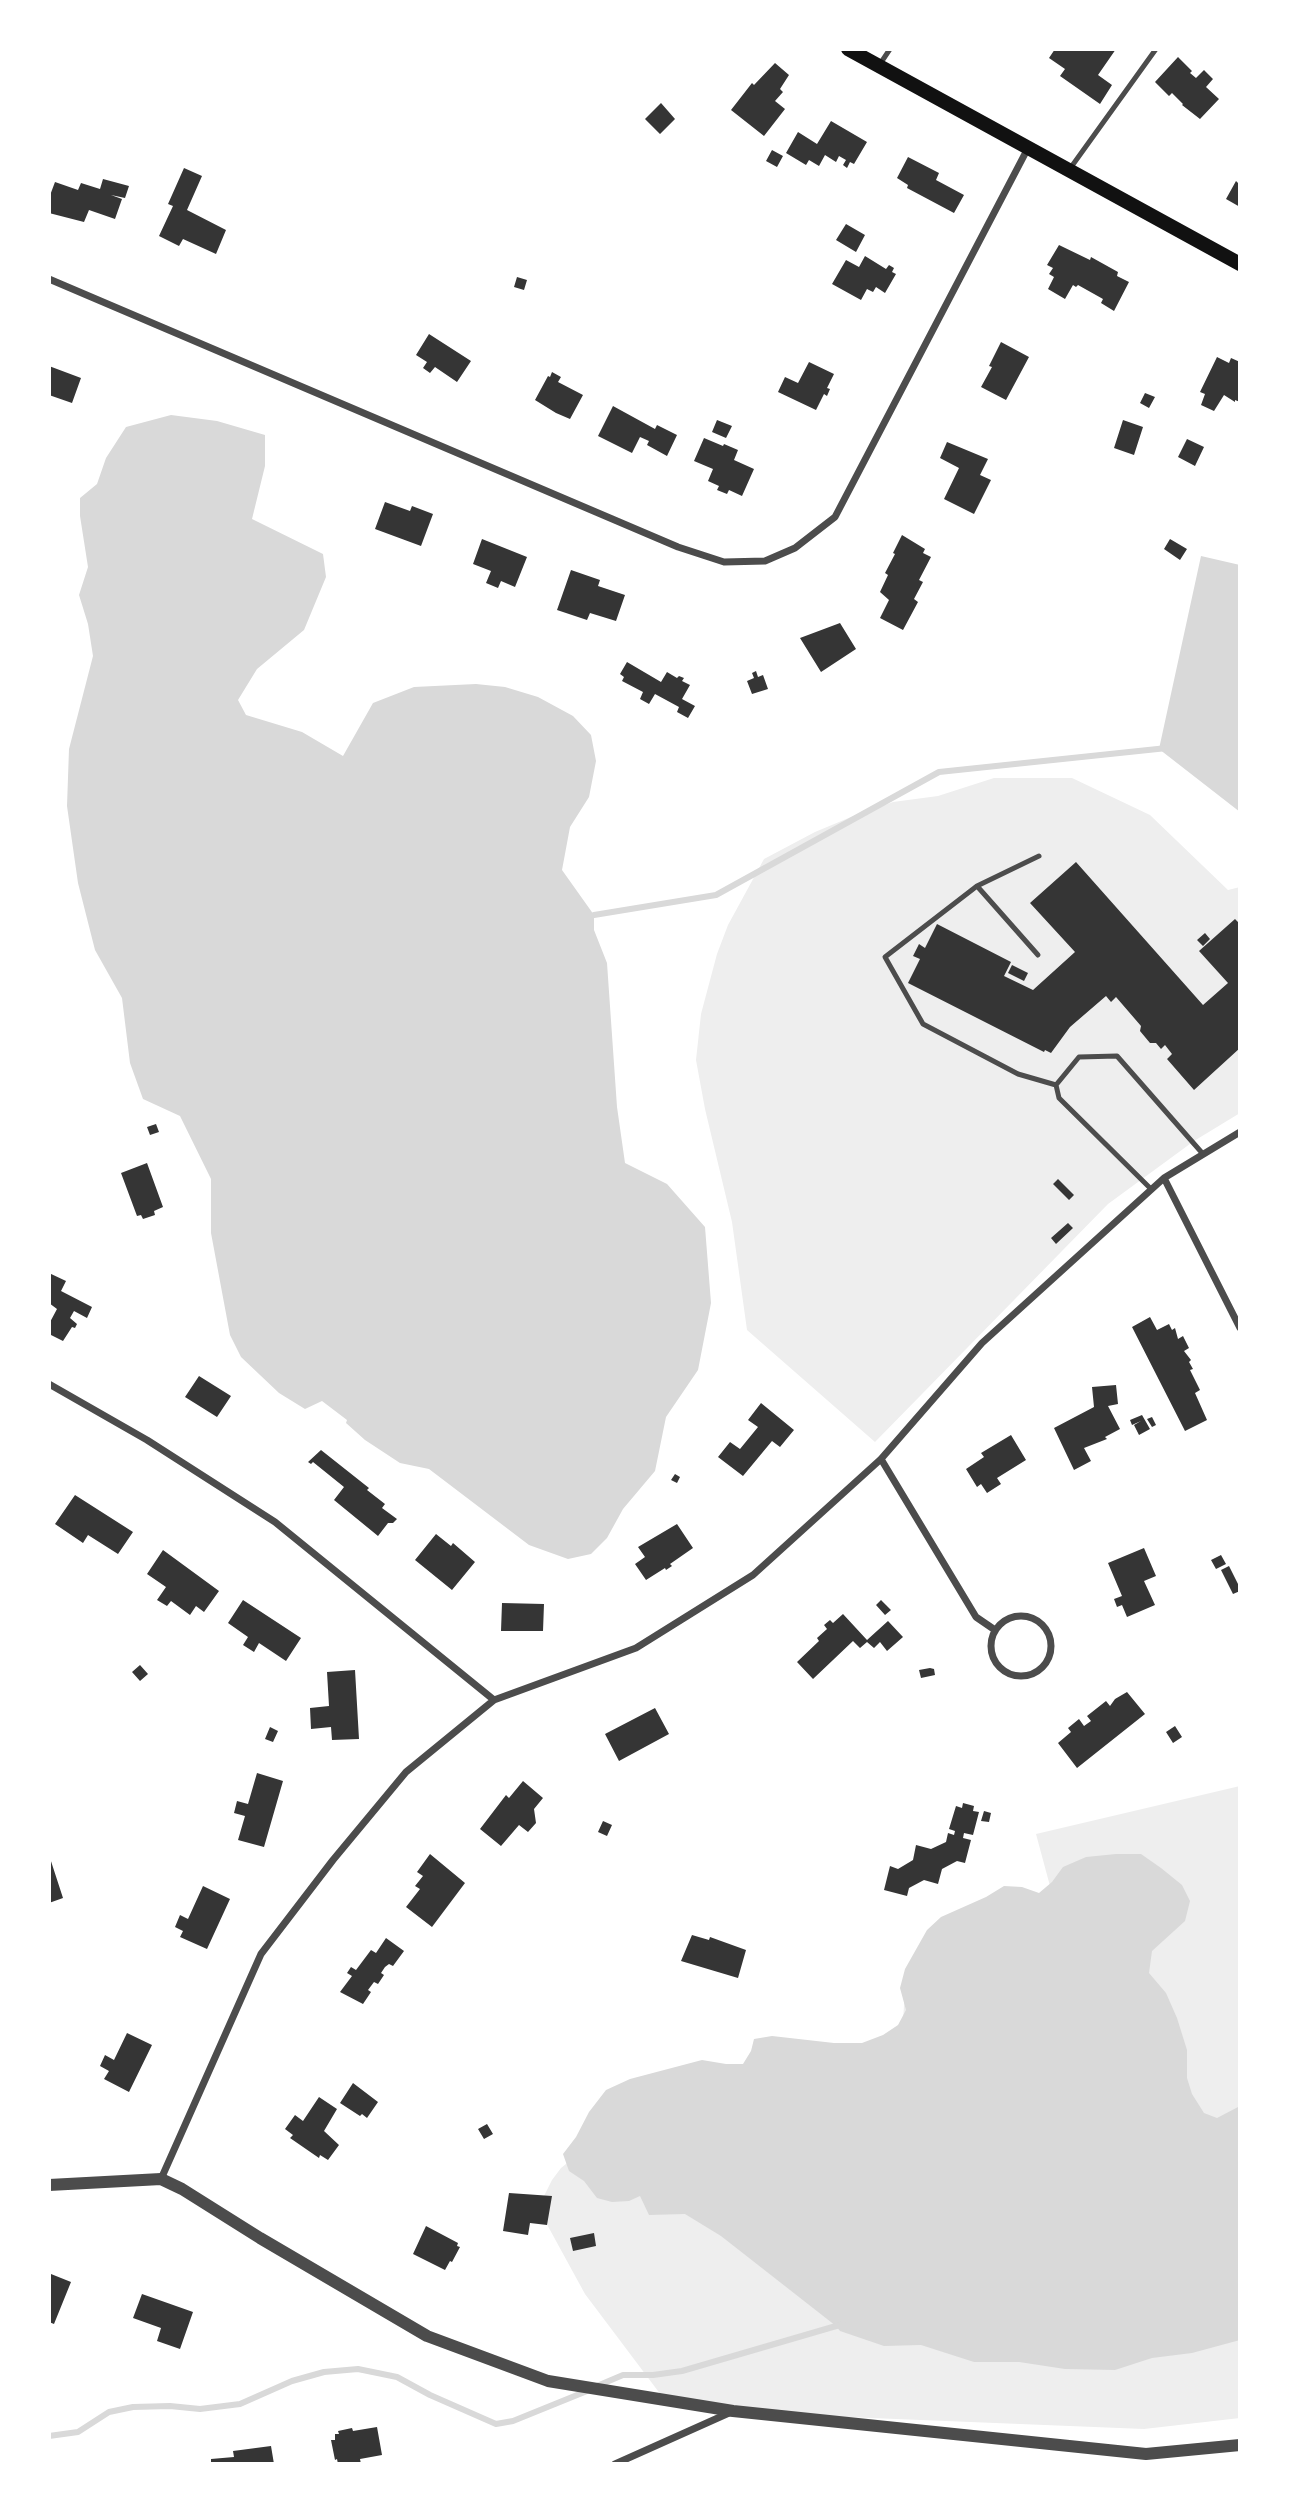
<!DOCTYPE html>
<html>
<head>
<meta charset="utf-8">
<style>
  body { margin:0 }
  #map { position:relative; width:1289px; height:2513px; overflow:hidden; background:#fff; font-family:"Fira Sans Condensed",sans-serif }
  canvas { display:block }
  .frame { position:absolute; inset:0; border:51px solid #fff; pointer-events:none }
</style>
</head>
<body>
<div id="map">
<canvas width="1289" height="2513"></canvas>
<div class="frame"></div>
</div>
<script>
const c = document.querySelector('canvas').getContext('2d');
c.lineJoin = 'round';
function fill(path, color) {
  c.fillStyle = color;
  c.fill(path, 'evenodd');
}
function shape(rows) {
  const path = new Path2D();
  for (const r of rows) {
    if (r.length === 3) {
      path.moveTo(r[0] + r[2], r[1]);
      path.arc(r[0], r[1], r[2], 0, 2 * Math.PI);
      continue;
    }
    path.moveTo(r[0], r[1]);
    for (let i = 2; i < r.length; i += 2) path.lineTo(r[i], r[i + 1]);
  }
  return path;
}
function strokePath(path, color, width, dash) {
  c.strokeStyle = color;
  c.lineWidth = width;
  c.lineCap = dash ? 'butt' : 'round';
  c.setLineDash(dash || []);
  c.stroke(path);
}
const green = shape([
  [994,778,1072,778,1150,815,1228,890,1240,887,1240,1113,1194,1141,1108,1204,875,1442,747,1330,732,1222,705,1109,696,1060,701,1014,717,954,728,925,764,859,815,832,851,817,893,802,938,796],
  [1240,1786,1240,2418,1144,2429,797,2415,667,2403,585,2294,538,2208,552,2180,561,2168,592,2143,823,2071,889,2038,903,2020,906,1977,1057,1912,1036,1834]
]);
const water = shape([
  [171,415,217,421,265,435,265,466,252,519,323,554,326,577,304,630,257,669,238,700,246,715,302,732,343,756,373,703,414,687,476,684,505,687,538,697,573,716,591,735,596,761,589,797,570,827,562,870,594,915,594,930,607,963,617,1107,625,1163,667,1184,705,1227,711,1303,698,1370,666,1417,655,1471,623,1509,607,1538,591,1554,568,1559,529,1545,429,1469,400,1463,365,1440,346,1423,347,1420,322,1401,305,1409,279,1393,241,1357,230,1335,211,1233,211,1179,180,1116,143,1099,130,1063,122,998,95,950,78,883,67,806,69,749,93,656,88,624,79,595,88,567,80,516,80,498,97,484,106,458,126,427],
  [1201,556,1240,565,1240,812,1159,749],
  [1116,1854,1141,1854,1161,1868,1182,1885,1190,1901,1185,1921,1152,1951,1149,1973,1166,1993,1177,2018,1187,2050,1187,2078,1192,2094,1204,2113,1217,2118,1240,2106,1240,2340,1192,2353,1152,2358,1115,2370,1065,2369,1019,2362,974,2362,921,2345,884,2346,840,2331,836,2326,721,2236,685,2214,649,2215,640,2196,629,2201,612,2202,597,2198,584,2181,569,2171,563,2154,576,2137,589,2112,606,2090,630,2079,702,2060,726,2064,743,2064,751,2051,754,2039,772,2036,834,2043,862,2043,883,2035,898,2025,906,2010,900,1988,905,1969,927,1930,941,1917,986,1897,1004,1886,1022,1887,1039,1893,1052,1882,1063,1867,1086,1857]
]);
const stream = shape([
  [594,915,716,895,939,772,1167,748],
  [597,2386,623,2375,653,2375,682,2371,843,2324],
  [49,2436,78,2432,109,2412,133,2407,170,2406,200,2409,240,2404,292,2381,324,2372,358,2369,397,2377,430,2395,496,2424,513,2421,587,2391]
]);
const building = shape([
  [1055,49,1116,49,1098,75,1112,85,1100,104,1060,76,1065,69,1049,58],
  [1178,57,1192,71,1190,73,1196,78,1204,70,1213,79,1206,87,1219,99,1200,119,1182,105,1183,104,1172,93,1169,96,1155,82],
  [775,63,789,75,780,89,783,92,775,101,785,109,764,136,731,110,752,83,754,85],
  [661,103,675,119,660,134,645,119],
  [831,121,867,142,854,164,850,162,847,168,843,165,846,160,839,156,836,162,825,155,819,166,809,160,806,165,786,153,798,132,817,144],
  [772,150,783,156,777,167,766,161],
  [908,157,939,173,936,180,964,195,954,213,907,188,908,185,897,178],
  [184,168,202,176,187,210,226,230,216,254,183,239,179,246,159,236,173,206,168,204],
  [103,179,129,186,125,198,111,195,122,199,115,219,89,210,84,222,49,213,49,198,55,182,78,190,81,183,100,189],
  [1240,179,1240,207,1226,199,1236,181,1238,183],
  [846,224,865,235,856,252,836,240],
  [1059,245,1090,260,1091,257,1118,272,1117,276,1129,282,1114,311,1101,303,1103,299,1078,285,1076,287,1073,285,1065,299,1048,289,1054,277,1049,274,1053,268,1047,265],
  [865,256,886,269,889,265,894,268,892,272,896,274,885,293,876,287,873,292,867,289,861,300,832,284,846,260,859,267],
  [517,277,527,280,524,290,514,287],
  [429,334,471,361,457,382,435,367,430,373,423,368,427,362,416,355],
  [1001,342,1029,357,1006,400,981,387,992,367,989,366],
  [1217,357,1229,363,1231,358,1240,362,1240,402,1235,400,1235,402,1224,395,1214,411,1201,405,1205,394,1200,392],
  [809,362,834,374,827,388,830,389,827,396,824,394,816,410,778,392,785,377,798,383],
  [49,366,81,378,72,403,49,395],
  [552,372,561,377,558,382,583,395,570,419,556,413,535,400,548,376,550,377],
  [1145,393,1155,397,1149,408,1140,403],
  [613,406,655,429,657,425,677,435,667,456,647,445,649,441,640,437,632,453,598,436],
  [717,420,732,426,726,438,712,432],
  [1123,420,1143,427,1134,455,1114,448],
  [704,438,723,446,724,444,738,450,734,460,754,469,742,496,729,490,727,494,717,490,719,486,708,481,713,469,694,461],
  [1187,439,1204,447,1195,466,1178,457],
  [947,442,988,459,980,475,991,480,974,514,944,499,959,468,940,458],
  [385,502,410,511,412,506,433,514,421,546,375,529],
  [902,535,925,549,923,553,931,557,919,580,923,582,914,599,918,602,903,630,880,618,889,600,880,592,888,575,885,573,895,554,893,553],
  [482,539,527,557,515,587,501,581,498,588,486,583,491,571,473,564],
  [1170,539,1187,549,1180,560,1164,549],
  [571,570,600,580,598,586,625,595,616,621,590,613,587,620,557,610],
  [840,623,856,649,821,672,800,638],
  [627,662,661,682,667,672,677,678,679,676,684,678,682,681,690,685,682,699,695,706,688,718,677,712,679,707,655,694,649,704,640,699,643,692,622,681,624,677,620,674],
  [756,671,758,677,763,675,768,689,752,694,747,681,754,678,752,673],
  [1076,862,1203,1005,1228,983,1199,951,1235,919,1240,924,1240,1048,1194,1090,1167,1059,1172,1054,1165,1045,1161,1049,1156,1043,1150,1043,1140,1031,1141,1026,1116,997,1111,1002,1106,996,1070,1027,1051,1053,1045,1050,1044,1052,908,983,920,959,913,956,919,944,925,948,937,924,1011,962,1004,976,1033,990,1075,952,1030,903],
  [1205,933,1210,939,1203,946,1197,940],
  [1012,965,1028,973,1024,981,1008,973],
  [156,1124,159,1132,150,1135,147,1127],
  [147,1163,163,1207,154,1211,155,1215,143,1219,141,1215,137,1216,121,1173],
  [1058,1179,1074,1195,1069,1200,1053,1184],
  [1068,1223,1073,1228,1056,1244,1051,1238],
  [49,1273,66,1281,61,1291,92,1307,87,1318,74,1311,70,1318,77,1324,75,1328,72,1327,63,1341,49,1334,49,1324,57,1309,49,1303],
  [1150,1317,1157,1330,1169,1324,1172,1330,1175,1328,1178,1339,1183,1336,1189,1348,1184,1351,1191,1360,1189,1362,1193,1369,1190,1370,1200,1390,1195,1393,1207,1420,1185,1431,1132,1327],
  [199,1376,231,1396,217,1417,185,1397],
  [1116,1385,1118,1404,1108,1406,1120,1429,1105,1437,1107,1439,1084,1448,1091,1461,1074,1470,1054,1428,1094,1407,1092,1387],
  [761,1403,794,1430,780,1447,772,1441,743,1476,718,1457,730,1442,740,1449,758,1427,748,1420],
  [1142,1415,1150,1429,1139,1435,1134,1425,1141,1421,1132,1425,1130,1420],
  [1152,1417,1156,1425,1152,1427,1147,1419],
  [1011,1435,1026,1460,997,1478,1001,1484,987,1493,981,1484,977,1487,966,1469,984,1457,981,1453],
  [321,1450,369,1488,367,1490,385,1504,382,1508,397,1519,393,1523,388,1523,378,1536,334,1500,344,1487,313,1462,311,1464,308,1462],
  [675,1474,680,1477,677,1483,671,1480],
  [75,1495,133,1532,118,1554,88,1535,83,1543,55,1524],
  [677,1524,693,1548,670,1564,672,1566,666,1570,665,1568,646,1580,635,1564,645,1557,638,1547],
  [436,1534,451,1546,453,1543,475,1562,452,1590,415,1560],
  [1144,1548,1156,1576,1144,1581,1155,1605,1127,1617,1122,1605,1117,1607,1114,1599,1122,1596,1108,1563],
  [163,1550,219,1591,204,1612,196,1606,190,1615,171,1601,167,1606,157,1600,166,1587,147,1574],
  [1221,1555,1226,1564,1216,1569,1211,1560],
  [1229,1566,1240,1588,1240,1591,1233,1594,1221,1570],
  [243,1600,301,1638,286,1661,259,1643,254,1652,243,1645,248,1637,228,1623],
  [881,1600,891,1610,885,1615,876,1605],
  [502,1603,544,1604,543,1631,501,1631],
  [843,1614,867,1640,888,1621,903,1637,887,1651,880,1642,874,1648,867,1642,860,1648,853,1641,813,1679,797,1662,819,1641,817,1638,827,1629,824,1625,830,1620,833,1623],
  [140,1665,148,1674,140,1681,132,1672],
  [930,1668,934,1669,935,1675,921,1678,919,1670],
  [355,1670,359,1739,332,1740,331,1727,311,1729,310,1708,329,1706,327,1672],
  [1127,1692,1145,1714,1077,1768,1058,1743,1071,1732,1068,1728,1079,1719,1084,1726,1091,1721,1087,1716,1106,1701,1110,1706,1115,1699],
  [655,1708,669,1734,619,1761,605,1734],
  [1175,1726,1182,1737,1173,1743,1166,1732],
  [270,1727,278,1731,273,1742,265,1739],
  [257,1773,283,1781,264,1847,238,1840,245,1816,234,1813,237,1801,248,1804],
  [523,1781,543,1798,534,1809,536,1823,528,1832,519,1825,501,1846,480,1829,506,1795,509,1798],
  [963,1803,974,1806,973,1811,979,1812,973,1835,964,1833,963,1838,971,1840,965,1863,957,1861,942,1869,938,1884,924,1880,909,1888,907,1896,884,1890,890,1866,898,1869,913,1860,916,1845,931,1849,946,1842,948,1833,954,1835,955,1831,949,1829,956,1806,962,1808],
  [984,1811,991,1813,989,1822,981,1821],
  [603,1821,612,1825,607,1836,598,1832],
  [430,1854,465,1883,432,1927,406,1907,420,1889,415,1886,423,1876,417,1872],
  [49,1855,63,1898,49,1903],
  [203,1886,230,1899,207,1949,180,1937,183,1931,175,1927,180,1915,188,1919],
  [692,1935,709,1940,710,1937,746,1950,738,1978,681,1961],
  [386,1938,404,1951,393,1966,389,1964,385,1967,381,1973,384,1975,378,1984,374,1982,368,1990,371,1992,363,2004,340,1992,352,1976,347,1973,351,1967,356,1970,371,1950,376,1953],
  [127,2033,152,2045,129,2092,104,2079,109,2071,100,2066,105,2055,114,2060],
  [353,2083,378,2102,367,2118,362,2114,360,2116,340,2103],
  [319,2097,337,2109,324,2131,339,2145,328,2160,320,2155,319,2158,290,2138,293,2135,285,2129,295,2115,303,2121],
  [487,2124,493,2134,484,2139,478,2129],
  [509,2193,552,2196,547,2225,530,2223,528,2235,503,2231],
  [426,2226,458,2243,457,2246,460,2247,452,2262,450,2261,445,2270,413,2254],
  [594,2233,596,2246,573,2251,570,2238],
  [51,2274,71,2282,54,2324,49,2322,49,2279],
  [142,2294,193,2312,180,2349,157,2341,161,2328,133,2318],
  [377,2427,382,2455,360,2459,361,2464,338,2464,337,2459,335,2460,331,2440,335,2440,335,2434,339,2434,338,2431,352,2428,353,2431],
  [271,2446,274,2464,211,2464,211,2459,234,2457,233,2451]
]);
const service = shape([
  [880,64,890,49],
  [1069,170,1156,49],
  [977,886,1039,856],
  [1038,955,977,886,885,957,923,1024,1018,1074,1056,1085],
  [1151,1189,1059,1098,1056,1085,1079,1057,1117,1056,1203,1154]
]);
const minor = shape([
  [49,279,678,547,724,562,765,561,795,548,835,517,1028,148],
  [1164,1178,1240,1328],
  [49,1384,147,1440,275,1522,494,1700],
  [881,1459,976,1617,995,1630],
  [1021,1646,30],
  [161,2179,261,1954,333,1860,406,1772,494,1700,636,1648,753,1575,881,1459,982,1343,1164,1178,1240,1132],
  [615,2464,729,2413]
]);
const tertiary = shape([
  [49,2185,161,2179,182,2189,260,2238,427,2336,548,2381,733,2411,1146,2454,1240,2445]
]);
const secondary = shape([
  [848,49,1240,264]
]);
fill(green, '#eee');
fill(water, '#d9d9d9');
strokePath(stream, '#d9d9d9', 6);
fill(building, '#353535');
strokePath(service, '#4c4c4c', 5);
strokePath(minor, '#4c4c4c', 7);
strokePath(tertiary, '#4c4c4c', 12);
strokePath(secondary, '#111', 14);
</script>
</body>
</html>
